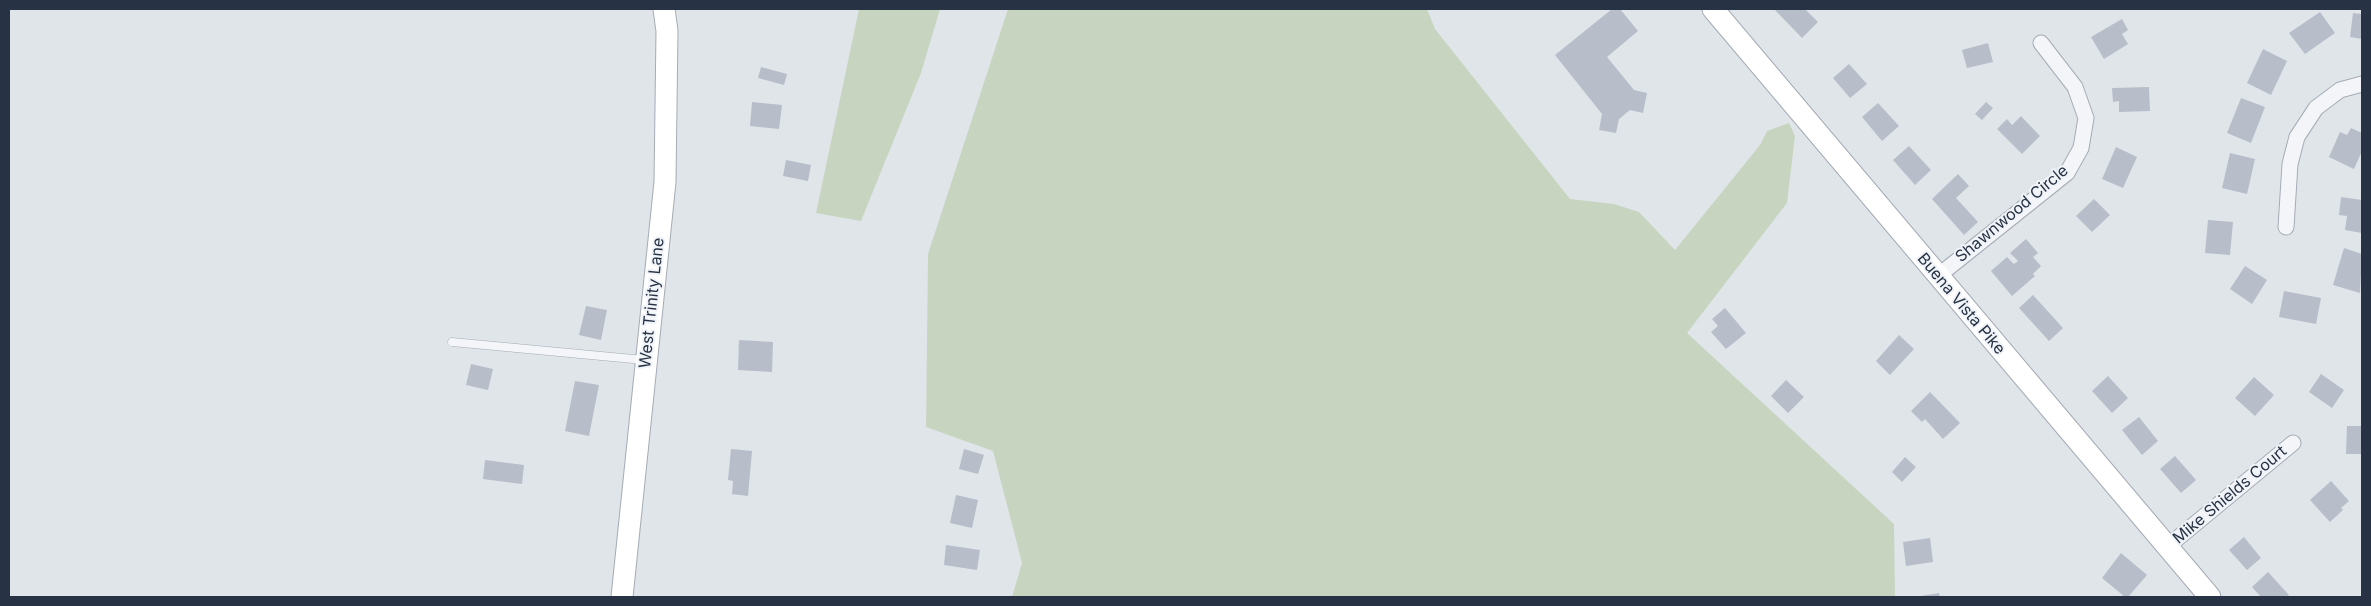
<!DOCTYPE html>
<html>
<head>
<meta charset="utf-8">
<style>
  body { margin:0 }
  #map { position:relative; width:2371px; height:606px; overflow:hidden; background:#e0e5ea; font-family:Inter,sans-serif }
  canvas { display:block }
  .frame { position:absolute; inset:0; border:10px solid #273344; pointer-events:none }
</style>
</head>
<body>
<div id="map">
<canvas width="2371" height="606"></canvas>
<div class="frame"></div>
</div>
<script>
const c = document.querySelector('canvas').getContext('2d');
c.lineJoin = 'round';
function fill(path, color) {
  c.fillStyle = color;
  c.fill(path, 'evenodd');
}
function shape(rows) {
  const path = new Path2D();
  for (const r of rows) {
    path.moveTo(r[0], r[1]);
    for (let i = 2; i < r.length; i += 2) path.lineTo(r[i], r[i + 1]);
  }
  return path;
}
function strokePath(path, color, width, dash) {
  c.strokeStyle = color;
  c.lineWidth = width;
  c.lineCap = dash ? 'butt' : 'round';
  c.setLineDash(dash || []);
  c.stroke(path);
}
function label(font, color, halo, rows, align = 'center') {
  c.font = font + ' Inter,sans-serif';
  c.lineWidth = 4;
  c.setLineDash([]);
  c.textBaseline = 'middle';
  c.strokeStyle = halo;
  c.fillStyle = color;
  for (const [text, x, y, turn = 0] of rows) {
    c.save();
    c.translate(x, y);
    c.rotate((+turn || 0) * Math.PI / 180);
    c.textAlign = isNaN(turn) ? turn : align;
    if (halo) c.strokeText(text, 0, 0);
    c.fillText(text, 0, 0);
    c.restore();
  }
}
const green = shape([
  [859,9,940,9,921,73,861,221,816,213],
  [1008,9,1427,9,1435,29,1570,199,1614,204,1639,212,1675,250,1760,145,1767,131,1789,123,1795,136,1787,203,1687,333,1894,524,1895,597,1012,597,1022,563,993,451,926,427,928,254]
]);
const building = shape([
  [1612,9,1620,9,1638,31,1607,57,1634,90,1647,93,1643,113,1630,110,1619,119,1616,133,1599,130,1602,114,1555,55],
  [1774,9,1805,9,1818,22,1802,38],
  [2320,12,2335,33,2305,54,2289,33],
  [2353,13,2362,14,2362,39,2350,37],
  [2122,19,2128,30,2122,34,2128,44,2104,59,2091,37],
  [1988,43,1993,62,1967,68,1962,50],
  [2263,49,2287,61,2271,95,2247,83],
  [1849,64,1867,84,1850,98,1833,78],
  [761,67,787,74,784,85,758,78],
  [2149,87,2150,111,2119,112,2119,101,2113,102,2112,88],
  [2241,98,2265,107,2251,143,2227,133],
  [752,102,782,105,779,129,750,126],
  [1986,102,1993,108,1982,120,1975,114],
  [1878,103,1899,126,1882,141,1862,117],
  [2021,116,2040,136,2022,154,1997,129,2007,119,2012,125],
  [2351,128,2362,133,2362,151,2354,169,2329,157,2340,132,2347,135],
  [1909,146,1931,170,1915,185,1893,160],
  [2116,147,2137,157,2123,188,2102,179],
  [2230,153,2255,159,2247,194,2222,188],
  [786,160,811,165,808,181,783,176],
  [1958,174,1969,186,1956,198,1978,222,1964,235,1932,199],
  [2341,197,2362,200,2362,233,2345,230,2347,216,2339,215],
  [2094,199,2110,215,2092,232,2076,216],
  [2208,220,2233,222,2230,255,2205,253],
  [2026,239,2038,253,2033,257,2041,266,2033,274,2035,276,2012,296,1991,271,2007,257,2014,264,2018,261,2010,253],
  [2344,248,2362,254,2360,293,2333,285],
  [2245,266,2267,280,2252,304,2230,289],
  [2284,291,2321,298,2316,324,2279,317],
  [2033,295,2063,328,2049,341,2019,308],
  [586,306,607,310,601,340,579,335],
  [1725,308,1746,333,1726,349,1711,332,1718,326,1712,319],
  [1899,335,1914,349,1890,375,1876,361],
  [739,340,773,342,772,372,738,370],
  [471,364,493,369,488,390,466,385],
  [2321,374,2344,390,2332,408,2309,392],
  [2108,376,2128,398,2112,413,2092,391],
  [2254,377,2274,395,2255,416,2235,398],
  [1786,380,1804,397,1788,413,1771,396],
  [575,381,599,385,589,436,565,431],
  [1930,392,1960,423,1943,439,1925,419,1922,422,1911,411],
  [2139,417,2158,441,2142,455,2122,430],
  [2347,426,2362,426,2362,454,2346,454],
  [731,449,752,451,748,496,732,494,733,481,728,480],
  [964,449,984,455,978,474,959,469],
  [2175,456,2196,480,2181,493,2160,469],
  [1905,457,1916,467,1902,482,1892,472],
  [485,460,524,465,522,484,483,479],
  [2331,481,2349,501,2341,508,2343,510,2330,522,2310,500],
  [956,495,978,500,972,528,950,523],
  [2244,537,2261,558,2247,570,2229,550],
  [1930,538,1933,562,1906,566,1903,542],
  [946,545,980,550,977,570,944,565],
  [2121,553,2147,575,2128,597,2125,597,2102,578],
  [2268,572,2289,595,2286,597,2261,597,2252,587],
  [1939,593,1940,597,1921,597,1921,596]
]);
const lane = shape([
  [452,342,644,360]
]);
const street = shape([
  [2286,227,2290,164,2297,137,2316,108,2340,90,2362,84],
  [1938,276,2067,173,2081,148,2086,118,2075,87,2041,43],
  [2167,547,2293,443]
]);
const secondary = shape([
  [1713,9,2210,597],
  [622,597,665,182,667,31,664,9]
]);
const streetNames = [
  ["Shawnwood Circle",2012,214,-40],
  ["West Trinity Lane",652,303,-84],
  ["Buena Vista Pike",1961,304,50],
  ["Mike Shields Court",2230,495,-40]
];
fill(green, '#c7d5c0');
fill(building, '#b7bec9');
strokePath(lane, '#a5acb5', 9);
strokePath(street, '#a5acb5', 17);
strokePath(secondary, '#a5acb5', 23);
strokePath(lane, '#f3f5f8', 8);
strokePath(street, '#f3f5f8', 15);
strokePath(secondary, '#fff', 21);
label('16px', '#273344', '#f0f3f8', streetNames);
</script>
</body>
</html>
